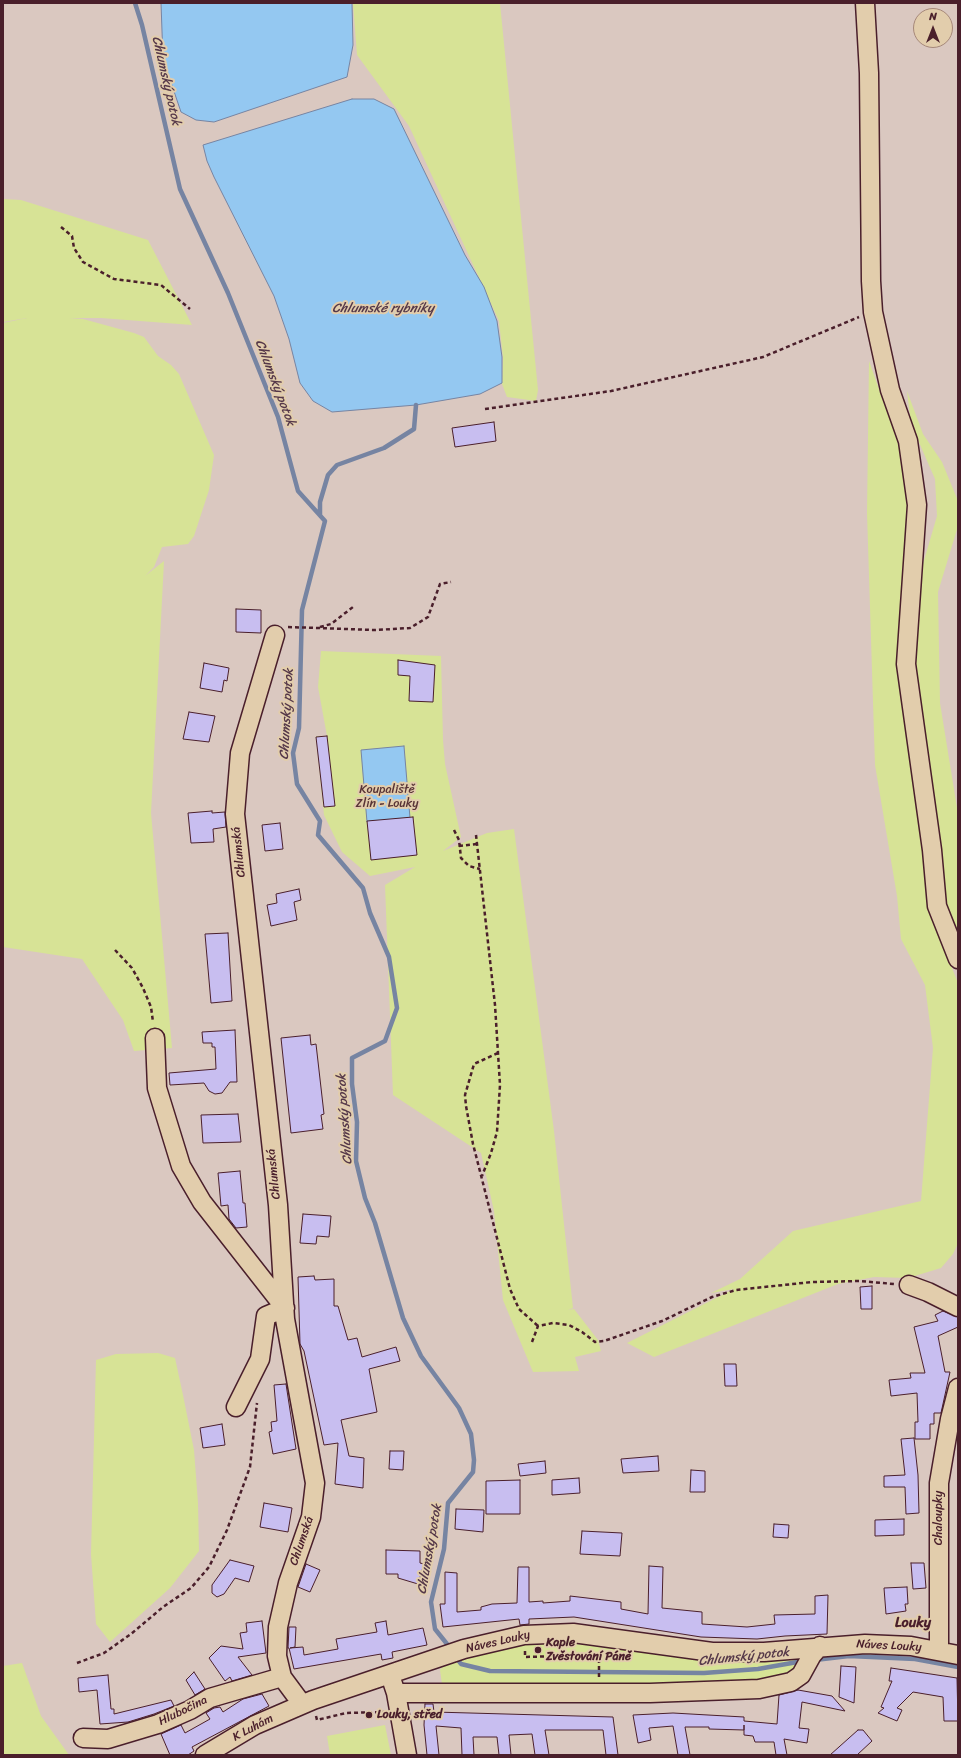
<!DOCTYPE html>
<html>
<head>
<meta charset="utf-8">
<style>
  body { margin:0 }
  #map { position:relative; width:961px; height:1758px; overflow:hidden; background:#dac8c0; font-family:Sriracha,sans-serif }
  canvas { display:block }
  .frame { position:absolute; inset:0; border:4px solid #4a1f2b; pointer-events:none }
  .north { position:absolute; left:913px; top:8px; width:40px; height:40px; box-sizing:border-box; background:#e2cdac; border:1px solid #a58778; border-radius:50%; rotate:0deg; font-size:11px; font-weight:700; line-height:16px; text-align:center; color:#4a1f2b }
  .north::after { content:''; display:block; margin:auto; width:14px; height:18px; background:#4a1f2b; clip-path:polygon(50% 0,100% 100%,50% 72%,0 100%) }
</style>
</head>
<body>
<div id="map">
<canvas width="961" height="1758"></canvas>
<div class="frame"></div>
<div class="north">N</div>
</div>
<script>
const c = document.querySelector('canvas').getContext('2d');
c.lineJoin = 'round';
function fill(path, color) {
  c.fillStyle = color;
  c.fill(path, 'evenodd');
}
function shape(rows) {
  const path = new Path2D();
  for (const r of rows) {
    path.moveTo(r[0], r[1]);
    for (let i = 2; i < r.length; i += 2) path.lineTo(r[i], r[i + 1]);
  }
  return path;
}
function strokePath(path, color, width, dash) {
  c.strokeStyle = color;
  c.lineWidth = width;
  c.lineCap = dash ? 'butt' : 'round';
  c.setLineDash(dash || []);
  c.stroke(path);
}
function label(font, color, halo, rows, align = 'center') {
  c.font = font + ' Sriracha,sans-serif';
  c.lineWidth = 4;
  c.setLineDash([]);
  c.textBaseline = 'middle';
  c.strokeStyle = halo;
  c.fillStyle = color;
  for (const [text, x, y, turn = 0] of rows) {
    c.save();
    c.translate(x, y);
    c.rotate((+turn || 0) * Math.PI / 180);
    c.textAlign = isNaN(turn) ? turn : align;
    if (halo) c.strokeText(text, 0, 0);
    c.fillText(text, 0, 0);
    c.restore();
  }
}
const green = shape([
  [353,3,500,3,529,299,538,390,536,401,507,397,502,384,503,358,499,321,409,126,357,55],
  [3,199,21,200,148,240,192,325,101,318,69,318,83,319,134,333,144,337,158,356,171,365,179,374,214,455,209,490,194,536,188,544,162,547,154,567,145,576,164,561,151,813,172,1048,134,1051,123,1020,82,959,3,947,3,323,27,318,3,322],
  [869,361,902,453,910,525,901,665,924,851,929,911,958,983,958,1243,953,1254,941,1268,908,1278,874,1277,838,1284,654,1357,627,1343,734,1289,711,1293,740,1279,793,1231,921,1201,933,1048,925,985,901,939,897,896,875,765,867,513],
  [907,391,923,434,942,462,958,501,958,526,938,592,940,703,958,814,958,937,943,902,913,665,918,581,937,516,935,479,911,424],
  [321,651,441,656,443,740,445,764,461,837,443,851,487,833,514,829,554,1131,573,1308,568,1310,574,1309,598,1340,601,1351,575,1357,579,1371,533,1372,503,1300,494,1211,481,1153,393,1095,385,885,415,867,370,876,342,852,324,815,316,736,327,736,318,687],
  [158,1353,175,1358,183,1395,194,1450,198,1503,199,1551,170,1588,110,1642,96,1624,91,1554,96,1360,116,1354],
  [557,1642,687,1656,800,1658,800,1669,754,1684,707,1686,442,1684,440,1670,445,1664,469,1655,512,1645],
  [22,1663,41,1716,69,1755,3,1755,3,1666],
  [385,1725,391,1755,330,1755,327,1736]
]);
const water = shape([
  [161,3,352,3,353,45,347,77,214,122,196,120,181,112,163,59,161,3],
  [352,99,374,99,394,109,465,255,484,287,497,321,502,357,502,383,480,394,416,405,332,412,313,401,300,383,289,339,274,296,214,177,207,161,203,145,352,99],
  [404,746,410,818,367,822,361,750,404,746]
]);
const stream = shape([
  [135,3,142,25,180,189,228,293,278,417,298,491,325,521,302,610,299,728,293,753,297,784,320,821,318,835,363,888,370,913,389,957,397,1008,385,1041,352,1058,352,1084,357,1122,356,1161,365,1198,375,1223,403,1318,421,1356,459,1408,471,1434,474,1460,473,1472,448,1503,444,1549,431,1602,435,1629,451,1649],
  [320,515,320,502,328,475,337,465,384,448,414,429,416,405],
  [455,1656,461,1664,490,1671,704,1673,758,1669,803,1661],
  [815,1660,849,1656,915,1659,958,1667]
]);
const building = shape([
  [494,422,496,441,455,447,452,428,494,422],
  [236,609,261,610,261,633,236,632,236,609],
  [398,660,435,665,433,702,409,701,410,676,398,675,398,660],
  [204,663,229,668,227,681,224,680,222,692,200,688,204,663],
  [189,712,215,716,209,742,183,739,189,712],
  [327,736,335,806,324,807,316,737,327,736],
  [212,811,212,813,225,812,226,827,213,829,214,842,191,843,188,813,212,811],
  [413,817,417,855,371,860,367,821,413,817],
  [280,823,283,849,265,851,262,825,280,823],
  [299,889,301,900,294,902,297,920,271,926,267,905,277,903,276,894,299,889],
  [228,933,232,1001,211,1003,205,934,228,933],
  [235,1030,237,1082,230,1082,222,1093,215,1094,209,1091,204,1083,170,1085,169,1073,216,1069,215,1047,212,1047,212,1043,203,1043,202,1032,235,1030],
  [310,1035,311,1045,316,1044,324,1114,321,1115,323,1129,291,1133,281,1038,310,1035],
  [238,1114,241,1142,203,1143,201,1115,238,1114],
  [240,1171,243,1203,245,1203,247,1227,236,1228,229,1219,228,1205,221,1206,218,1173,240,1171],
  [303,1214,331,1216,329,1237,317,1236,316,1244,300,1243,303,1214],
  [314,1276,315,1280,334,1279,334,1306,338,1306,348,1340,357,1338,362,1357,396,1347,400,1361,369,1369,377,1412,341,1420,349,1456,364,1458,363,1488,335,1484,338,1443,324,1445,304,1351,300,1344,298,1277,314,1276],
  [872,1286,872,1309,861,1309,860,1287,872,1286],
  [943,1311,958,1317,958,1327,938,1336,945,1372,950,1372,941,1413,934,1413,934,1424,930,1424,930,1439,915,1439,915,1422,918,1422,917,1393,891,1396,889,1380,911,1378,910,1373,925,1373,914,1327,938,1321,935,1315,943,1311],
  [724,1364,736,1364,737,1386,725,1386,724,1364],
  [286,1384,296,1449,273,1454,269,1432,272,1431,271,1422,277,1421,274,1385,286,1384],
  [222,1424,225,1445,203,1448,200,1428,222,1424],
  [914,1438,918,1475,919,1513,906,1514,905,1487,884,1487,884,1476,905,1475,901,1439,914,1438],
  [390,1451,404,1451,403,1470,389,1469,390,1451],
  [658,1456,659,1471,623,1473,621,1459,658,1456],
  [545,1461,546,1473,520,1476,518,1464,545,1461],
  [691,1470,705,1471,705,1492,690,1492,691,1470],
  [579,1478,580,1493,552,1495,552,1480,579,1478],
  [520,1480,520,1514,486,1514,486,1481,520,1480],
  [264,1503,292,1508,288,1532,260,1527,264,1503],
  [456,1509,484,1510,483,1532,455,1529,456,1509],
  [904,1519,904,1535,875,1536,875,1520,904,1519],
  [774,1524,789,1525,788,1538,773,1537,774,1524],
  [582,1531,622,1533,620,1556,580,1554,582,1531],
  [386,1550,420,1551,420,1563,424,1564,418,1584,398,1578,398,1574,386,1574,386,1550],
  [230,1560,254,1566,249,1582,235,1578,224,1594,217,1597,212,1593,212,1585,230,1560],
  [911,1563,924,1563,926,1588,913,1589,911,1563],
  [306,1564,320,1570,310,1592,298,1587,306,1564],
  [649,1566,663,1567,662,1608,702,1612,702,1624,747,1627,775,1624,774,1615,815,1614,815,1596,828,1595,827,1634,785,1636,757,1639,701,1637,574,1617,529,1619,529,1624,520,1625,519,1619,443,1627,440,1604,445,1604,445,1572,457,1573,457,1612,481,1610,481,1607,492,1604,517,1603,518,1567,529,1567,529,1602,543,1601,543,1603,570,1601,570,1596,621,1602,621,1609,648,1614,649,1566],
  [907,1587,908,1604,905,1604,906,1611,886,1614,884,1588,907,1587],
  [262,1621,266,1653,238,1657,252,1675,232,1681,230,1677,225,1681,209,1658,221,1646,243,1649,240,1633,247,1632,246,1623,262,1621],
  [386,1621,388,1635,423,1628,427,1645,392,1652,393,1658,382,1660,381,1654,294,1669,289,1648,288,1648,289,1627,296,1627,295,1647,290,1648,303,1647,304,1655,338,1649,336,1639,377,1632,375,1623,386,1621],
  [841,1666,856,1667,854,1703,839,1697,841,1666],
  [891,1668,957,1678,958,1721,944,1721,943,1697,913,1692,897,1708,902,1710,897,1721,878,1713,884,1708,881,1707,892,1681,889,1681,891,1668],
  [194,1672,205,1689,195,1695,186,1680,194,1672],
  [108,1675,111,1709,114,1709,114,1714,171,1700,174,1706,154,1714,128,1722,100,1724,97,1690,79,1692,78,1678,108,1675],
  [798,1690,832,1696,845,1711,802,1702,799,1728,809,1729,807,1743,784,1739,787,1755,776,1755,774,1742,755,1742,753,1736,744,1735,744,1725,744,1730,709,1729,709,1727,685,1727,690,1755,678,1755,673,1726,649,1728,651,1740,638,1743,633,1715,673,1713,708,1715,744,1717,744,1721,777,1724,779,1695,798,1690],
  [262,1694,269,1706,192,1747,194,1751,188,1755,170,1755,161,1734,181,1725,185,1733,210,1719,206,1713,214,1708,220,1707,223,1712,243,1699,262,1694],
  [425,1704,433,1704,434,1712,613,1717,618,1755,606,1755,603,1730,545,1730,549,1755,535,1755,532,1734,509,1735,511,1755,499,1755,497,1737,473,1737,474,1755,462,1755,461,1728,436,1726,439,1755,427,1755,424,1725,425,1704],
  [858,1730,863,1730,872,1741,857,1755,830,1755,858,1730]
]);
const path = shape([
  [61,227,72,236,74,248,83,262,114,279,161,285,190,309],
  [485,409,611,391,763,357,859,317],
  [288,627,375,630,410,628,428,617,440,584,451,582],
  [320,627,331,624,353,607],
  [454,830,459,840,461,858,469,866,480,869],
  [476,835,495,1005,500,1085,497,1132,491,1153,482,1176],
  [459,846,477,844],
  [115,950,132,968,143,988,151,1007,153,1022],
  [498,1053,474,1064,465,1095,466,1106,473,1144,510,1289,519,1309,538,1326],
  [532,1342,538,1326,553,1323,569,1325,582,1332,595,1342,604,1341,662,1321,712,1297,736,1290,812,1282,860,1281,894,1284],
  [525,1651,525,1657,599,1655,599,1678],
  [77,1663,104,1653,131,1634,163,1607,191,1588,209,1567,227,1530,250,1467,257,1403],
  [316,1716,317,1720,346,1713,385,1712]
]);
const minor = shape([
  [865,3,869,73,871,281,873,312,890,390,908,441,917,505,906,664,932,850,937,906,958,959],
  [275,635,240,753,235,814,278,1205,285,1319,315,1483,311,1517,288,1583,278,1627,277,1656,282,1677,302,1704],
  [155,1038,157,1088,181,1166,202,1202,285,1308,266,1316,260,1359,236,1407],
  [909,1285,928,1292,958,1307],
  [939,1650,939,1483,950,1419,958,1388],
  [392,1681,396,1693,407,1755],
  [396,1693,650,1693,759,1689,791,1682,801,1675,812,1655,820,1646],
  [83,1738,108,1739,158,1724,190,1710,210,1698,282,1677],
  [205,1755,255,1725,313,1700,464,1649,524,1635,573,1633,712,1652,764,1652,865,1644,911,1646,958,1655]
]);
const markers = [
  [538,1650,4,"#4a1f2b"],
  [369,1715,4,"#4a1f2b"]
];
const parkNames = [
  ["Koupaliště",387,790],
  ["Zlín - Louky",387,804]
];
const streetNames = [
  ["Chlumská",239,852,-96],
  ["Chlumská",274,1174,-96],
  ["Chaloupky",939,1518,-90],
  ["Chlumská",302,1541,-71],
  ["Náves Louky",498,1642,-13],
  ["Náves Louky",889,1646,3],
  ["Hlubočina",183,1711,-26],
  ["K Luhám",253,1728,-28]
];
const poiNames = [
  ["Kaple",546,1643],
  ["Zvěstování Páně",546,1657],
  ["Louky, střed",377,1715]
];
const waterNames = [
  ["Chlumský potok",166,81,77],
  ["Chlumské rybníky",383,309],
  ["Chlumský potok",275,383,69],
  ["Chlumský potok",287,714,-87],
  ["Chlumský potok",345,1119,-94],
  ["Chlumský potok",430,1549,-80],
  ["Chlumský potok",744,1657,-6]
];
const quarterNames = [
  ["Louky",913,1623]
];
fill(green, '#d7e396');
fill(water, '#94c8f1');
strokePath(water, '#7684a2', 1);
strokePath(stream, '#7684a2', 4.5);
fill(building, '#c8bef0');
strokePath(building, '#4a1f2b', 1);
strokePath(minor, '#4a1f2b', 21);
strokePath(path, '#4a1f2b', 2.5, [4, 3]);
strokePath(minor, '#e2cdac', 18);
for (const [x, y, r, color] of markers) {
  const dot = new Path2D();
  dot.arc(x, y, r, 0, 2 * Math.PI);
  c.fillStyle = color;
  c.fill(dot);
  strokePath(dot, '#e2cdac', 1.5);
}
label('12px', '#583336', '#e2cdac', parkNames);
label('12px', '#4a1f2b', '#e2cdac', streetNames);
label('bold 12px', '#4a1f2b', '#e2cdac', poiNames, 'left');
label('italic 13px', '#553849', '#e2cdac', waterNames);
label('bold 14px', '#4a1f2b', '#e2cdac', quarterNames);
</script>
</body>
</html>
